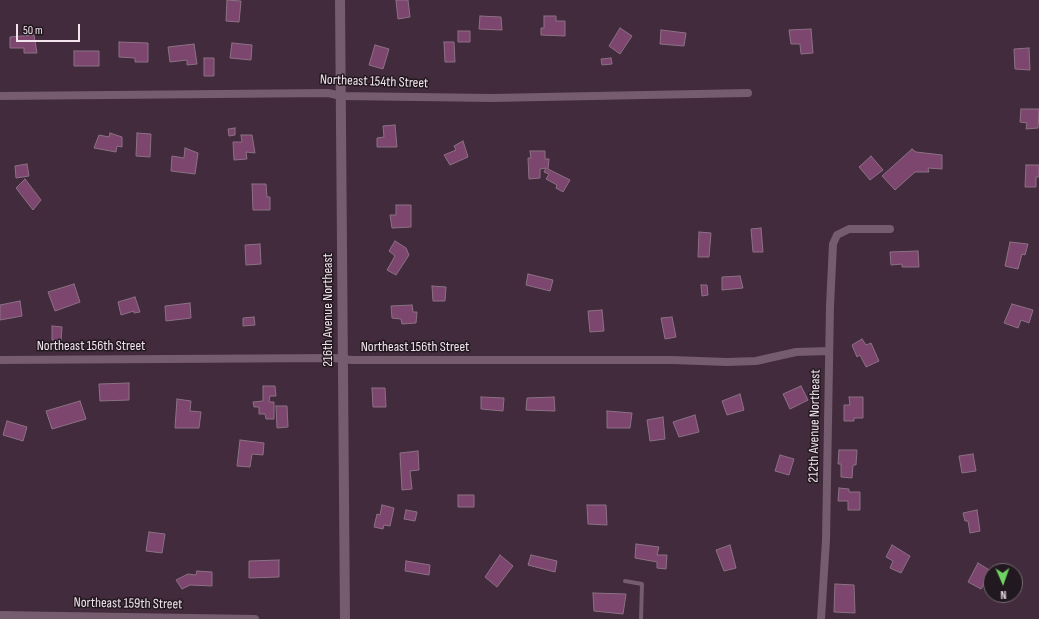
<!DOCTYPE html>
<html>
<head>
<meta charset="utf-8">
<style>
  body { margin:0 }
  #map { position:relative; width:1039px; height:619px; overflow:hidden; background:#422b3c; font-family:"Sofia Sans Condensed",sans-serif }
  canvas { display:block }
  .north { position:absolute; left:983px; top:563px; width:40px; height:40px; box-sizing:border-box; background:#22181f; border:1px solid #756971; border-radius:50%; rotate:178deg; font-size:11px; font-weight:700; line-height:16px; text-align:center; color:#f2e3ed }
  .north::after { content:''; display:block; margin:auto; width:14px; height:18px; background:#6dd361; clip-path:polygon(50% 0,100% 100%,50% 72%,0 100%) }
  .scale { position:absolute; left:16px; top:24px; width:64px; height:18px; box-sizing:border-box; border:2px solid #f2e3ed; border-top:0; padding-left:5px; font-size:12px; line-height:14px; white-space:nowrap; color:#f2e3ed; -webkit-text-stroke:3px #22181f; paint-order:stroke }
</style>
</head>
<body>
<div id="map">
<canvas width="1039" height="619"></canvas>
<div class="north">N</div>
<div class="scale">50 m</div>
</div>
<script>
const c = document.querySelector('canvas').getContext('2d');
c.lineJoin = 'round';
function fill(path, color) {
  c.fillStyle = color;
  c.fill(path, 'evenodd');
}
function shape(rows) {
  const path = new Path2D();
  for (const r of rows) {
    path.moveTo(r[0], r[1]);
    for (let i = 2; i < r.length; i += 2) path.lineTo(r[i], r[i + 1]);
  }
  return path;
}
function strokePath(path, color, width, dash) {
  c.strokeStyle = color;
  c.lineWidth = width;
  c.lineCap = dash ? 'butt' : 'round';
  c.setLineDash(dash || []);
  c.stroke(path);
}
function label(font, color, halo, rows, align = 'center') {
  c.font = font + ' "Sofia Sans Condensed",sans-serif';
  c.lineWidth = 3;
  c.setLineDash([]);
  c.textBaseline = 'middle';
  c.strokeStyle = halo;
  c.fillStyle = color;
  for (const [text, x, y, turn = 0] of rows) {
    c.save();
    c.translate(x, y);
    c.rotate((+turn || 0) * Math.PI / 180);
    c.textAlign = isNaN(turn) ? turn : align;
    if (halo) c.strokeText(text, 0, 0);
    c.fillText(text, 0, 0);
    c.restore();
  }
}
const building = shape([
  [227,0,241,1,239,22,226,21,227,0],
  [396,0,408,0,410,17,398,19,396,0],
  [480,16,501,17,502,30,479,29,480,16],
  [544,16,556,16,556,21,565,21,565,36,541,35,541,28,544,28,544,16],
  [620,28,632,36,620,54,609,46,620,28],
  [811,29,813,53,801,54,800,44,791,44,789,30,811,29],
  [661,30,686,33,684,46,660,44,661,30],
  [458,31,470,31,470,42,458,42,458,31],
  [34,35,37,53,24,53,24,48,10,48,10,37,34,35],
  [119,42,148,43,148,62,135,62,135,58,119,57,119,42],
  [444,42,454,42,455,62,445,62,444,42],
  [232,43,252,45,251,60,230,58,232,43],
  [194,44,197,64,187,65,187,60,170,62,168,47,194,44],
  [375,45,389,49,383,69,369,65,375,45],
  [1029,48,1030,70,1015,69,1014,49,1029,48],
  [74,51,99,51,99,66,74,66,74,51],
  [204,58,214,58,214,76,204,76,204,58],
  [611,58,612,64,602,65,601,59,611,58],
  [1021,109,1039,109,1038,128,1026,129,1027,123,1020,122,1021,109],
  [395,125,397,147,377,147,377,138,384,137,383,126,395,125],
  [235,128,235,135,229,136,228,129,235,128],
  [110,133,122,137,122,147,117,146,116,152,94,148,99,135,109,137,110,133],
  [137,133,151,134,150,157,136,156,137,133],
  [241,135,252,135,255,153,246,152,247,159,234,160,233,142,242,142,241,135],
  [463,141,468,157,450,165,444,155,456,150,454,146,463,141],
  [185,148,198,153,195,174,171,171,172,156,184,158,185,148],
  [912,149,916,152,942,155,942,169,928,168,929,172,915,172,895,190,882,176,912,149],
  [530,151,545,151,545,159,549,159,548,169,570,180,563,192,556,188,557,185,546,179,549,174,544,172,546,168,540,169,540,178,529,179,528,158,531,158,530,151],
  [871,156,883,170,870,180,859,167,871,156],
  [27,164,29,176,16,178,15,166,27,164],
  [1026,165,1039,165,1039,177,1036,177,1036,187,1025,187,1026,165],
  [25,179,41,200,33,210,16,188,25,179],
  [252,184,266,184,267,197,270,197,270,210,253,210,252,184],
  [396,205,411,205,411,227,392,228,390,215,396,215,396,205],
  [761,228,763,252,753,252,751,229,761,228],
  [699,232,711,233,709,257,698,257,699,232],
  [395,241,406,248,409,255,396,275,387,270,395,256,389,251,395,241],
  [1010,242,1028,244,1025,255,1022,254,1018,269,1005,266,1010,242],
  [260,244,261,264,246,265,245,245,260,244],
  [918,251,919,267,902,267,902,264,891,265,890,252,918,251],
  [528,274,553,280,550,291,526,285,528,274],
  [740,276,743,288,722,290,722,277,740,276],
  [74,284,80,302,55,311,48,292,74,284],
  [701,285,707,285,708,295,702,296,701,285],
  [432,286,446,287,445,301,433,301,432,286],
  [135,297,140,312,134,313,134,311,121,315,118,302,135,297],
  [20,301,22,316,0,320,0,305,20,301],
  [190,303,191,318,166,321,165,306,190,303],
  [1012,304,1033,310,1029,323,1021,320,1018,328,1004,323,1012,304],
  [412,305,413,312,417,312,416,323,402,324,401,319,392,318,391,306,412,305],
  [602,310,604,331,590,332,588,311,602,310],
  [254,317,255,325,243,326,243,318,254,317],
  [672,317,676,337,665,339,661,318,672,317],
  [52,326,62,327,61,341,52,340,52,326],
  [862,339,866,345,871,343,879,361,866,367,860,355,857,357,852,345,862,339],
  [129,383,129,400,100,401,99,384,129,383],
  [263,386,275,386,276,396,270,396,269,402,274,402,274,419,266,419,265,414,259,414,259,407,254,407,253,402,263,401,263,386],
  [801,386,808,400,790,409,783,394,801,386],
  [372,388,385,388,386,407,373,407,372,388],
  [740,394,744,410,727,415,722,401,740,394],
  [481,397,504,398,503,411,481,409,481,397],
  [554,397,555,411,526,410,527,398,554,397],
  [849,397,863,397,863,418,854,418,854,421,844,421,844,405,850,405,849,397],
  [177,399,191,401,190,411,201,412,199,428,175,428,177,399],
  [80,401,86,419,52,429,46,411,80,401],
  [276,406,287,406,288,427,277,428,276,406],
  [607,411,632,413,630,428,607,428,607,411],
  [695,415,699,432,679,437,673,422,695,415],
  [663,417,665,439,650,441,647,420,663,417],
  [7,421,27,427,23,441,3,435,7,421],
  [240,440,264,443,263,455,252,454,250,467,237,466,240,440],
  [839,450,857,450,856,465,853,465,852,478,841,477,841,464,838,464,839,450],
  [418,451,419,470,410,471,412,489,402,490,400,453,418,451],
  [973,454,976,471,962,473,959,456,973,454],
  [780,455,794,459,789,475,775,471,780,455],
  [839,488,849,489,849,492,860,492,860,510,848,510,848,501,838,501,839,488],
  [458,495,474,495,474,507,458,507,458,495],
  [382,505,394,508,390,526,384,525,383,529,374,527,377,514,380,515,382,505],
  [587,505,606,505,607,525,588,524,587,505],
  [406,510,417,512,415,521,404,519,406,510],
  [977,510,980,531,970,533,968,521,965,521,963,513,977,510],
  [149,532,165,534,162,553,146,551,149,532],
  [636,544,659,547,657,555,667,555,666,569,657,568,657,562,635,558,636,544],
  [730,545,736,568,724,571,716,550,730,545],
  [892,545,910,556,901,573,890,568,893,561,886,557,892,545],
  [500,555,513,566,497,587,485,577,500,555],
  [531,555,557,561,555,572,528,565,531,555],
  [279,560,279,577,249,578,249,561,279,560],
  [406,561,430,565,429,575,405,571,406,561],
  [978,563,991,571,981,589,968,582,978,563],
  [197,571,212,572,212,586,190,585,182,589,176,580,188,574,196,575,197,571],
  [835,584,854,585,855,613,834,612,835,584],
  [593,593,626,594,623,614,594,611,593,593]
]);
const service = shape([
  [625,581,642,584,641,619]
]);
const minor = shape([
  [0,96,328,93,341,96,492,98,748,93],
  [0,360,334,358,352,360,672,360,727,362,756,361,796,352,829,351],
  [0,615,255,619],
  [821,619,826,540,830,306,833,244,837,235,849,229,890,229]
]);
const tertiary = shape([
  [340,0,345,619]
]);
const streetNames = [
  ["Northeast 154th Street",374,82,2],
  ["216th Avenue Northeast",328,310,-90],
  ["Northeast 156th Street",91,346],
  ["Northeast 156th Street",415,347],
  ["212th Avenue Northeast",815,426,-89],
  ["Northeast 159th Street",128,604,1]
];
fill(building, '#7c466f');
strokePath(building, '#8c7184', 1);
strokePath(service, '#755c6e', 4);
strokePath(minor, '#755c6e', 8);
strokePath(tertiary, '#755c6e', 10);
label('14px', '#f2e3ed', '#22181f', streetNames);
</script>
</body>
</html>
